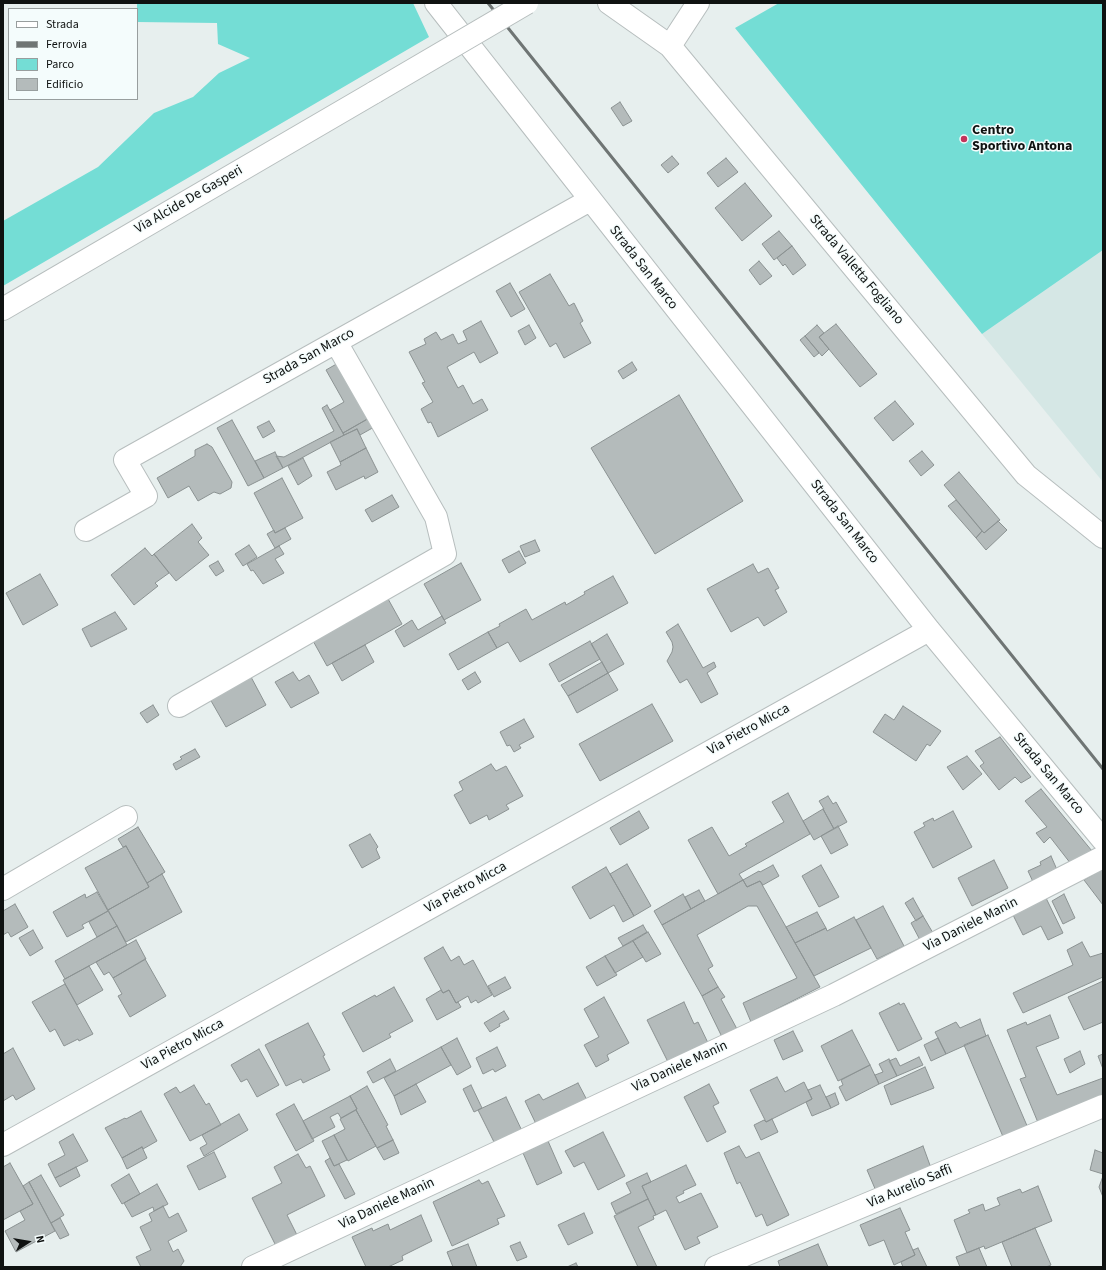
<!DOCTYPE html>
<html>
<head>
<meta charset="utf-8">
<style>
  body { margin:0 }
  #map { position:relative; width:1106px; height:1270px; overflow:hidden; background:#e7efee; font-family:"Source Sans 3",sans-serif }
  canvas { display:block }
  .frame { position:absolute; inset:0; border:4px solid #0f1211; pointer-events:none }
  .legend { position:absolute; left:8px; top:8px; width:130px; height:92px; box-sizing:border-box; background:#f4fcfc; border:1px solid #989e9e; margin:0; padding:5px 7px; list-style:none; font-size:12px; color:#0f1211 }
  .legend li { display:flex; align-items:center; gap:8px; height:20px }
  .legend b { width:20px; border:1px solid #989e9e }
  .north { position:absolute; left:8px; top:1222px; width:40px; height:40px; -webkit-text-stroke:3px #f4fcfc; paint-order:stroke; rotate:78deg; font-size:11px; font-weight:700; line-height:16px; text-align:center; color:#0f1211 }
  .north::after { content:''; display:block; margin:auto; width:14px; height:18px; background:#0f1211; clip-path:polygon(50% 0,100% 100%,50% 72%,0 100%) }
</style>
</head>
<body>
<div id="map">
<canvas width="1106" height="1270"></canvas>
<div class="frame"></div>
<ul class="legend">
<li><b style="height:5px;background:#fff"></b>Strada</li>
<li><b style="height:5px;background:#6f7574"></b>Ferrovia</li>
<li><b style="height:11px;background:#74ddd5"></b>Parco</li>
<li><b style="height:11px;background:#b4bbbb"></b>Edificio</li>
</ul>
<div class="north">N</div>
</div>
<script>
const c = document.querySelector('canvas').getContext('2d');
c.lineJoin = 'round';
function fill(path, color) {
  c.fillStyle = color;
  c.fill(path, 'evenodd');
}
function shape(rows) {
  const path = new Path2D();
  for (const r of rows) {
    path.moveTo(r[0], r[1]);
    for (let i = 2; i < r.length; i += 2) path.lineTo(r[i], r[i + 1]);
  }
  return path;
}
function strokePath(path, color, width, dash) {
  c.strokeStyle = color;
  c.lineWidth = width;
  c.lineCap = dash ? 'butt' : 'round';
  c.setLineDash(dash || []);
  c.stroke(path);
}
function label(font, color, halo, rows, align = 'center') {
  c.font = font + ' "Source Sans 3",sans-serif';
  c.lineWidth = 3;
  c.setLineDash([]);
  c.textBaseline = 'middle';
  c.strokeStyle = halo;
  c.fillStyle = color;
  for (const [text, x, y, turn = 0] of rows) {
    c.save();
    c.translate(x, y);
    c.rotate((+turn || 0) * Math.PI / 180);
    c.textAlign = isNaN(turn) ? turn : align;
    if (halo) c.strokeText(text, 0, 0);
    c.fillText(text, 0, 0);
    c.restore();
  }
}
const built = shape([
  [1103,250,1103,482,982,334]
]);
const green = shape([
  [137,3,413,3,429,37,3,286,3,221,98,167,154,113,193,97,219,73,250,58,218,44,217,23,137,22],
  [779,3,1103,3,1103,250,982,334,735,28]
]);
const building = shape([
  [620,102,632,121,623,126,611,108,620,102],
  [672,156,679,164,668,173,661,165,672,156],
  [726,158,738,172,718,187,707,173,726,158],
  [745,183,772,216,742,241,715,208,745,183],
  [779,231,792,246,774,260,762,244,779,231],
  [792,246,806,265,793,275,785,264,783,266,777,258,792,246],
  [759,261,772,276,760,285,749,270,759,261],
  [550,274,569,306,574,303,583,321,580,323,591,343,564,358,556,343,550,347,519,292,550,274],
  [510,283,525,309,511,317,496,291,510,283],
  [481,321,498,353,480,363,474,352,447,367,458,388,463,385,473,404,482,399,488,410,438,437,431,422,428,423,421,409,433,402,422,383,425,382,409,352,426,344,424,339,436,332,441,340,453,334,458,344,467,340,463,331,481,321],
  [836,324,877,374,860,387,819,337,836,324],
  [529,325,536,338,525,345,518,331,529,325],
  [817,325,824,333,819,337,829,349,822,356,805,336,817,325],
  [805,336,819,353,814,357,800,340,805,336],
  [340,362,371,417,343,433,330,410,344,402,326,370,340,362],
  [632,362,637,370,623,379,618,371,632,362],
  [679,395,743,501,655,554,591,448,679,395],
  [895,401,914,424,893,441,874,418,895,401],
  [327,405,344,435,283,468,276,456,284,457,334,431,322,408,327,405],
  [371,417,376,426,360,435,357,429,344,435,343,433,371,417],
  [232,420,264,478,248,486,217,428,232,420],
  [269,421,275,431,263,438,257,427,269,421],
  [357,429,366,448,340,462,330,442,357,429],
  [207,444,212,447,232,482,231,488,220,494,214,492,198,501,189,486,168,498,157,478,195,456,195,450,207,444],
  [366,448,378,472,365,479,364,476,336,490,327,472,341,465,340,462,366,448],
  [922,451,934,465,921,476,909,461,922,451],
  [275,452,283,468,264,478,255,461,275,452],
  [303,458,312,476,298,485,288,466,303,458],
  [959,472,1000,520,984,533,944,485,959,472],
  [282,478,303,518,275,533,254,493,282,478],
  [392,495,399,507,372,522,365,510,392,495],
  [956,500,982,531,976,538,948,506,956,500],
  [998,521,1007,530,986,550,976,538,982,531,984,533,998,521],
  [192,524,202,538,198,542,209,555,176,581,154,554,192,524],
  [285,528,291,539,275,548,267,534,274,530,275,533,285,528],
  [535,540,540,551,525,557,520,546,535,540],
  [249,545,257,557,243,566,235,554,249,545],
  [279,546,284,554,275,559,284,573,263,584,253,570,251,571,247,564,279,546],
  [145,548,152,556,154,554,169,573,155,583,158,586,134,605,111,575,145,548],
  [519,551,526,563,509,573,502,560,519,551],
  [218,561,224,571,216,576,209,566,218,561],
  [461,563,481,600,444,620,424,584,461,563],
  [753,564,758,573,768,568,779,588,775,590,787,612,764,626,758,617,731,632,707,589,753,564],
  [40,574,58,605,23,625,6,593,40,574],
  [613,576,628,603,520,662,508,642,497,648,488,632,500,626,499,624,526,609,532,620,565,602,566,605,585,594,584,592,613,576],
  [387,597,402,624,327,666,312,639,387,597],
  [115,612,127,629,91,647,82,629,115,612],
  [442,616,446,623,404,647,395,631,412,620,418,630,442,616],
  [678,624,703,668,714,662,716,667,707,673,718,694,701,703,687,679,680,683,667,661,672,652,673,647,672,642,666,632,678,624],
  [488,632,497,648,458,670,449,654,488,632],
  [607,634,624,664,608,673,591,644,607,634],
  [590,641,600,659,559,682,549,664,590,641],
  [365,645,374,662,342,681,332,663,365,645],
  [602,662,608,673,568,696,561,685,602,662],
  [293,672,299,681,309,675,319,693,291,708,275,682,293,672],
  [475,672,481,682,468,690,462,680,475,672],
  [608,673,618,690,577,713,568,696,608,673],
  [251,677,266,705,226,727,210,699,251,677],
  [652,704,673,741,600,781,579,744,652,704],
  [153,705,159,715,147,723,140,713,153,705],
  [903,706,941,731,930,746,927,744,916,761,873,732,885,714,894,720,903,706],
  [524,719,534,737,519,745,521,748,514,752,510,745,507,746,500,732,524,719],
  [1000,737,1031,777,1021,783,1015,777,999,790,980,766,984,763,975,751,1000,737],
  [195,749,200,757,176,770,173,764,182,759,180,757,195,749],
  [967,756,982,774,963,790,947,767,967,756],
  [491,764,496,771,506,766,523,796,506,805,509,809,500,814,489,820,487,815,470,824,454,795,463,790,459,782,491,764],
  [1041,789,1092,851,1071,864,1050,837,1044,843,1036,833,1047,827,1025,801,1041,789],
  [788,793,810,834,739,874,743,880,718,894,688,840,712,827,729,856,747,846,745,844,784,822,772,802,788,793],
  [828,796,833,804,836,802,847,822,834,829,823,809,824,809,819,801,828,796],
  [823,809,834,829,814,840,803,821,823,809],
  [639,811,649,828,620,845,610,828,639,811],
  [953,811,972,847,933,868,914,832,925,826,923,823,933,818,934,821,953,811],
  [838,826,848,845,831,854,821,836,838,826],
  [138,827,165,872,147,883,126,846,123,847,118,839,138,827],
  [370,834,378,847,376,849,380,858,362,868,349,845,370,834],
  [126,846,149,887,108,910,85,868,126,846],
  [1051,856,1058,872,1034,884,1028,871,1041,865,1040,862,1051,856],
  [994,860,1008,888,972,906,958,878,994,860],
  [627,864,651,906,634,916,610,874,627,864],
  [773,865,779,876,763,885,760,881,747,887,743,880,759,871,760,872,773,865],
  [821,865,839,897,819,907,802,876,821,865],
  [606,867,634,916,623,922,614,905,590,919,572,887,606,867],
  [1103,869,1103,905,1084,880,1103,869],
  [162,874,182,912,126,942,108,910,149,887,147,883,162,874],
  [743,880,747,887,760,881,820,987,751,1022,743,1003,797,978,757,906,748,906,697,935,713,966,708,969,718,987,702,996,662,925,743,880],
  [699,890,705,901,691,909,685,897,699,890],
  [97,892,108,911,82,925,84,928,67,937,53,912,85,894,86,898,97,892],
  [683,894,691,909,662,925,654,911,683,894],
  [1064,894,1075,918,1063,924,1052,901,1064,894],
  [913,898,923,916,916,921,905,903,913,898],
  [1046,898,1063,933,1048,940,1041,926,1023,935,1013,915,1046,898],
  [15,904,28,927,11,937,8,932,3,935,3,911,15,904],
  [883,906,904,946,877,959,856,920,883,906],
  [108,911,117,926,97,937,89,922,108,911],
  [817,912,826,928,795,943,786,927,817,912],
  [923,916,933,933,920,940,911,923,923,916],
  [854,917,871,948,814,976,795,943,826,928,827,931,854,917],
  [643,925,647,932,623,946,618,938,643,925],
  [117,926,127,945,65,979,55,961,117,926],
  [33,930,43,948,30,956,19,938,33,930],
  [648,932,661,954,646,962,633,941,648,932],
  [136,940,146,959,113,978,109,972,104,975,96,962,136,940],
  [633,941,643,957,615,973,605,956,633,941],
  [1082,942,1090,957,1103,953,1103,977,1023,1013,1013,993,1073,965,1067,950,1082,942],
  [443,947,451,961,459,956,464,965,473,960,492,995,478,1003,476,1000,471,1003,468,996,456,1003,449,990,443,993,424,958,443,947],
  [605,956,617,975,597,986,586,967,605,956],
  [145,959,166,996,130,1017,118,996,122,994,113,978,145,959],
  [89,966,103,990,77,1005,63,980,89,966],
  [505,977,511,988,494,997,488,986,505,977],
  [1103,981,1103,1022,1084,1030,1068,997,1103,981],
  [65,984,93,1034,79,1041,78,1039,64,1046,55,1029,50,1032,32,1002,65,984],
  [394,987,413,1021,389,1034,391,1037,363,1052,342,1013,375,995,376,997,394,987],
  [718,987,725,997,721,999,737,1029,722,1037,702,996,718,987],
  [441,990,443,993,449,990,456,1003,458,1002,461,1007,437,1020,426,999,441,990],
  [604,997,629,1043,607,1055,609,1060,596,1067,584,1045,599,1037,584,1009,604,997],
  [684,1002,694,1024,698,1022,709,1045,669,1064,647,1020,684,1002],
  [899,1003,900,1005,904,1003,922,1039,898,1051,879,1013,899,1003],
  [504,1011,509,1019,499,1024,500,1026,490,1032,484,1023,504,1011],
  [1050,1015,1059,1038,1036,1047,1057,1095,1103,1078,1103,1100,1039,1125,1020,1079,1026,1077,1007,1030,1026,1022,1027,1025,1050,1015],
  [980,1019,986,1036,946,1054,935,1032,956,1022,960,1028,980,1019],
  [308,1023,325,1055,323,1056,330,1070,303,1083,301,1079,286,1086,265,1045,308,1023],
  [852,1030,870,1065,838,1081,821,1046,852,1030],
  [793,1031,803,1051,783,1060,774,1040,793,1031],
  [988,1035,1028,1128,1004,1139,964,1045,988,1035],
  [457,1038,471,1067,457,1075,441,1047,457,1038],
  [938,1038,946,1054,931,1061,924,1045,938,1038],
  [441,1047,451,1065,394,1096,384,1078,441,1047],
  [497,1047,506,1066,495,1072,493,1069,483,1074,476,1058,497,1047],
  [13,1048,35,1089,16,1100,13,1095,3,1101,3,1054,13,1048],
  [259,1049,279,1085,257,1097,247,1079,241,1082,231,1065,259,1049],
  [1080,1051,1085,1064,1070,1073,1064,1059,1080,1051],
  [1103,1054,1103,1069,1098,1056,1103,1054],
  [919,1057,923,1065,897,1076,889,1061,896,1058,900,1066,919,1057],
  [390,1059,396,1071,373,1083,367,1072,390,1059],
  [889,1059,897,1076,879,1084,875,1075,883,1072,879,1064,889,1059],
  [870,1065,879,1084,846,1101,839,1087,843,1085,841,1080,870,1065],
  [925,1067,934,1088,891,1105,884,1086,925,1067],
  [777,1077,785,1092,804,1082,812,1099,766,1122,750,1090,777,1077],
  [578,1083,588,1102,537,1126,525,1101,539,1094,543,1100,578,1083],
  [416,1084,426,1102,401,1115,394,1096,416,1084],
  [709,1084,719,1103,713,1106,726,1132,707,1142,684,1097,709,1084],
  [194,1085,206,1105,209,1103,221,1125,190,1141,164,1094,176,1087,180,1093,194,1085],
  [471,1085,482,1108,474,1112,463,1089,471,1085],
  [820,1085,831,1108,812,1116,806,1102,812,1099,808,1090,820,1085],
  [367,1086,388,1125,386,1126,393,1140,377,1148,356,1110,357,1109,350,1096,367,1086],
  [835,1093,839,1104,831,1108,826,1097,835,1093],
  [350,1096,357,1109,341,1118,338,1113,330,1117,335,1127,312,1139,303,1121,350,1096],
  [506,1097,523,1133,496,1146,478,1110,506,1097],
  [294,1104,314,1141,296,1151,276,1114,294,1104],
  [356,1110,376,1146,348,1161,334,1135,345,1129,340,1119,356,1110],
  [141,1111,157,1141,143,1149,142,1147,122,1158,105,1128,125,1118,126,1119,141,1111],
  [239,1114,248,1130,204,1156,200,1148,207,1144,202,1135,239,1114],
  [772,1119,778,1132,761,1140,754,1125,764,1120,766,1122,772,1119],
  [603,1132,625,1176,598,1190,584,1162,574,1167,565,1151,603,1132],
  [73,1134,88,1161,55,1178,48,1164,65,1155,59,1142,73,1134],
  [334,1135,347,1160,334,1166,322,1141,334,1135],
  [393,1140,399,1153,384,1160,377,1148,393,1140],
  [548,1141,562,1173,537,1185,523,1153,548,1141],
  [739,1146,746,1158,759,1152,789,1215,767,1226,762,1214,756,1217,740,1182,737,1184,724,1153,739,1146],
  [923,1146,931,1168,876,1191,867,1170,923,1146],
  [142,1147,147,1158,127,1169,122,1158,142,1147],
  [1095,1150,1103,1153,1103,1174,1090,1170,1095,1150],
  [214,1152,226,1177,199,1190,187,1166,214,1152],
  [298,1154,306,1168,310,1166,325,1196,287,1215,299,1239,278,1250,252,1198,282,1183,274,1167,298,1154],
  [330,1158,334,1166,339,1164,355,1194,345,1199,325,1161,330,1158],
  [10,1163,33,1204,3,1220,3,1167,10,1163],
  [686,1165,696,1185,683,1191,684,1193,676,1197,679,1203,701,1193,718,1227,697,1237,700,1243,685,1250,666,1210,656,1215,642,1186,686,1165],
  [76,1167,80,1176,60,1187,55,1178,76,1167],
  [647,1173,651,1182,642,1186,648,1199,616,1214,611,1203,631,1193,626,1183,647,1173],
  [129,1174,140,1194,122,1204,111,1185,129,1174],
  [41,1175,64,1215,51,1223,29,1182,41,1175],
  [1103,1176,1103,1197,1099,1187,1103,1176],
  [479,1180,482,1184,488,1181,505,1216,497,1219,499,1224,452,1246,433,1202,479,1180],
  [29,1182,55,1231,16,1252,5,1231,25,1220,20,1211,33,1204,23,1186,29,1182],
  [157,1184,168,1204,154,1211,153,1207,132,1217,124,1203,157,1184],
  [1038,1186,1052,1221,985,1249,984,1246,967,1253,954,1220,970,1213,968,1210,983,1204,985,1211,1000,1205,997,1198,1020,1189,1022,1193,1038,1186],
  [648,1199,656,1215,653,1216,654,1219,638,1227,657,1267,638,1267,614,1216,648,1199],
  [163,1206,169,1218,178,1213,187,1231,168,1241,173,1252,178,1249,184,1261,180,1267,141,1267,136,1257,151,1250,140,1227,152,1221,149,1214,163,1206],
  [900,1208,910,1230,905,1232,915,1255,894,1265,884,1240,869,1246,860,1225,900,1208],
  [584,1213,593,1233,568,1245,558,1225,584,1213],
  [421,1215,432,1241,402,1256,403,1260,388,1267,366,1267,352,1237,372,1228,373,1231,388,1224,390,1230,421,1215],
  [60,1218,69,1235,60,1239,51,1223,60,1218],
  [1035,1228,1051,1265,1046,1267,1012,1267,1002,1242,1035,1228],
  [520,1242,527,1257,517,1261,510,1246,520,1242],
  [468,1244,477,1267,453,1267,447,1252,468,1244],
  [818,1244,828,1267,780,1267,778,1261,818,1244],
  [918,1248,927,1267,903,1267,901,1262,915,1255,913,1250,918,1248],
  [979,1248,987,1267,960,1267,956,1257,979,1248],
  [576,1263,578,1267,567,1267,576,1263]
]);
const street = shape([
  [436,3,929,630,1103,840],
  [609,3,670,46,1026,475,1103,537],
  [670,46,698,3],
  [86,530,146,496,125,460,590,200],
  [179,706,445,554,436,517,336,342],
  [3,889,126,817],
  [3,1145,929,630],
  [253,1267,834,995,1103,857],
  [716,1267,1103,1106]
]);
const secondary = shape([
  [3,309,375,92]
]);
const rail = shape([
  [488,3,1103,769]
]);
const secondaryBridge = shape([
  [375,92,527,3]
]);
const markers = [
  [964,139,4,"#c3345c"]
];
const poiNames = [
  ["Centro",972,131],
  ["Sportivo Antona",972,147]
];
const streetNames = [
  ["Via Alcide De Gasperi",189,200,-30],
  ["Strada San Marco",643,268,52],
  ["Strada Valletta Fogliano",856,270,50],
  ["Strada San Marco",309,357,-29],
  ["Strada San Marco",844,522,52],
  ["Via Pietro Micca",749,730,-29],
  ["Strada San Marco",1048,774,50],
  ["Via Pietro Micca",466,888,-29],
  ["Via Daniele Manin",971,925,-27],
  ["Via Pietro Micca",183,1045,-29],
  ["Via Daniele Manin",680,1067,-25],
  ["Via Aurelio Saffi",910,1187,-23],
  ["Via Daniele Manin",387,1204,-25]
];
fill(built, '#d5e7e5');
fill(green, '#74ddd5');
fill(building, '#b4bbbb');
strokePath(building, '#8b9292', 1);
strokePath(street, '#b7bebe', 24);
strokePath(secondary, '#b7bebe', 24);
strokePath(street, '#fff', 22);
strokePath(secondary, '#fff', 22);
strokePath(rail, '#6f7574', 3);
strokePath(secondaryBridge, '#b7bebe', 24, []);
strokePath(secondaryBridge, '#fff', 22);
for (const [x, y, r, color] of markers) {
  const dot = new Path2D();
  dot.arc(x, y, r, 0, 2 * Math.PI);
  c.fillStyle = color;
  c.fill(dot);
  strokePath(dot, '#f4fcfc', 1.5);
}
label('bold 14px', '#0f1211', '#f4fcfc', poiNames, 'left');
label('14px', '#0f1211', '#f4fcfc', streetNames);
</script>
</body>
</html>
